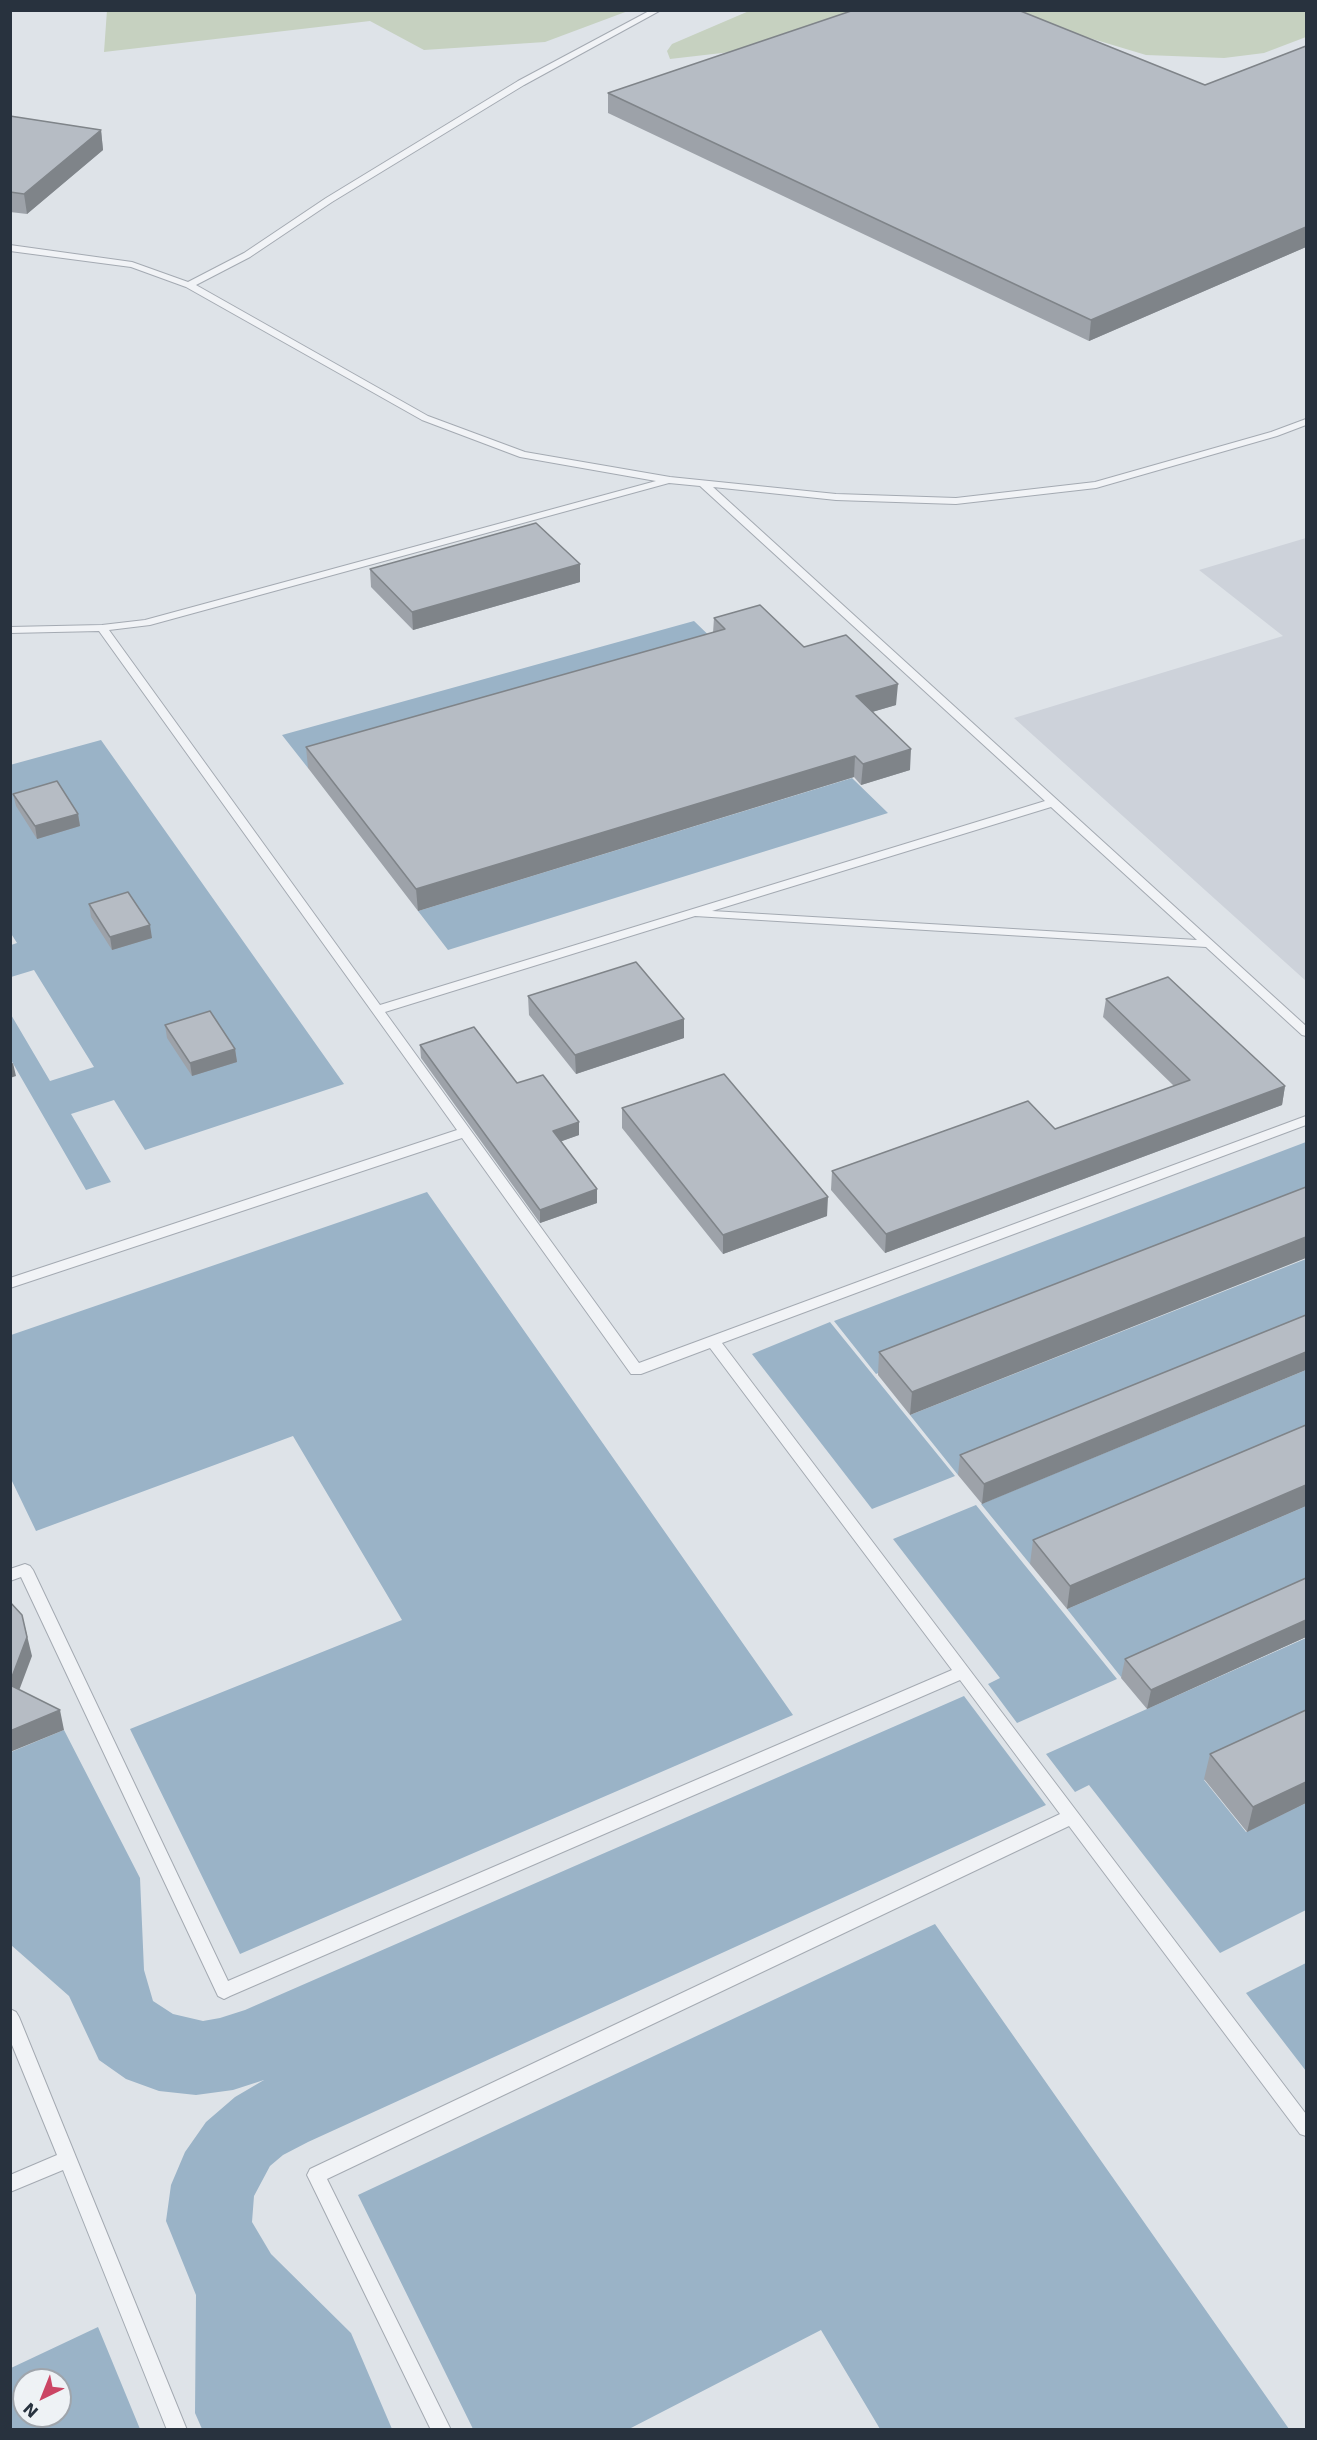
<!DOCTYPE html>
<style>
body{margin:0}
#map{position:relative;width:1317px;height:2440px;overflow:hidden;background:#dee3e8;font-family:"DejaVu Sans",sans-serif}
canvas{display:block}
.frame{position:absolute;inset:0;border:12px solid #28323e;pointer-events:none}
.north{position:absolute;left:12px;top:2368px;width:60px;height:60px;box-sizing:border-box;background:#eef2f5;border:2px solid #9fa5ac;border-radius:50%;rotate:223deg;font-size:16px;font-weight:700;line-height:24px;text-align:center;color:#28323e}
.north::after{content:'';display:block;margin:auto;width:21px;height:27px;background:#cb4564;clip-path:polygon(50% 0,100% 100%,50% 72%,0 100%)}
</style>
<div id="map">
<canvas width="1317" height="2440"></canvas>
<div class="frame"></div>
<div class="north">N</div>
</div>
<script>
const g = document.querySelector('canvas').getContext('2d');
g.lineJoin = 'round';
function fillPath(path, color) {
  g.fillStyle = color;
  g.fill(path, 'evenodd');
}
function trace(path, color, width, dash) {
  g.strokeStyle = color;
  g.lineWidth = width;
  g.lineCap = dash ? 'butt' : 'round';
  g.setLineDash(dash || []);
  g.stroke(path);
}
const built = new Path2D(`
 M1306 538V981L1014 718 1283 636 1199 570Z`);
const green = new Path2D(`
 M107 10H628V11L545 42 424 50 370 21 104 52Z
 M749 11H854L748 50 670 59 667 51 672 44Z
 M1021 11H1306V37L1264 53 1224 58 1146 55 1076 34Z`);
const water = new Path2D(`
 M694 621 724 650 308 768 282 735Z
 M101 740 344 1084 145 1150 114 1100 71 1114 111 1182 86 1190 11 1060 10 1013 50 1081 94 1067 34 970 11 977V945L17 943 10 932V765Z
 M852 778 888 813 448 950 418 911Z
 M1306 1142V1207L876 1374 834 1321Z
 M427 1192 793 1715 240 1954 130 1729 402 1620 293 1436 36 1531 11 1479V1335Z
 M1306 1259V1333L958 1475 910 1415Z
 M830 1322 955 1476 872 1509 752 1354Z
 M1306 1370V1446L1030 1564 981 1504Z
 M976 1505 1117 1679 1017 1723 988 1684 1000 1678 893 1539Z
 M1306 1506V1595L1121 1677 1067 1609Z
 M1306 1638V1732L1204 1780 1246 1832 1306 1803V1910L1220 1953 1089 1785 1075 1792 1046 1754Z
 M964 1696 1046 1805 308 2142 283 2155 270 2166 254 2196 252 2222 271 2254 351 2333 392 2429H202L195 2413 196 2295 166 2221 171 2185 185 2152 206 2122 235 2097 264 2080 233 2090 196 2095 159 2091 126 2079 99 2060 69 1996 11 1945V1752L64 1730 140 1878 144 1970 153 2001 173 2014 203 2021 220 2018 245 2010Z
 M935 1924 1289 2429H880L821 2330 629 2429H473L358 2195Z
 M1306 1963V2071L1246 1993Z
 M98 2327 140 2429H11V2368ZM24 2380H60V2416H24Z`);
const service = new Path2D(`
 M651 10H661L524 85 332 202 250 257 196 285 428 416 525 452 670 477 836 494 956 498 1095 482 1271 432 1306 419V425L1277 436 1096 488 956 504 836 500 713 487 1306 1026V1036L1302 1035 1206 947 695 916 385 1012 639 1363 1306 1116V1125L722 1343 1306 2114V2136L1300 2134 1069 1826 327 2179 451 2430H431L310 2181 307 2175 310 2169 1060 1814 960 1680 230 1996 224 1999 218 1996 21 1577 10 1581V1569L25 1564 30 1566 33 1570 228 1981 952 1670 710 1348 641 1374H631L462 1138 10 1288V1278L457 1130 99 631 10 633V627L102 625 145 620 656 481 520 457 422 420 186 287 131 267 10 251V245L132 262 188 282 244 253 326 198 518 81ZM669 483 700 486 1045 801 380 1005 109 630 150 625ZM1051 807 1197 940 712 911Z
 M10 2009 16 2012 19 2017 187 2430H167L63 2170 10 2192V2175L57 2155 10 2040Z`);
const wall = new Path2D(`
 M1306 46V247L1089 341 608 113V93L1205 85Z
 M10 116 101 130 103 150 27 214 10 212Z
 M370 569 580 582 413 630 371 587Z
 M714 618 804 647 896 705 872 712 910 770 861 785 854 777 418 911 308 768 306 747 713 633Z
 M13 794 78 814 80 826 37 839 16 806Z
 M89 904 152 938 112 950 91 917Z
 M528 996 684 1019V1038L576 1074 529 1015Z
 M1106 999 1285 1086 1282 1105 885 1253 831 1190 832 1171 1055 1129 1174 1086 1103 1017Z
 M165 1025 235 1049 237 1062 192 1076 167 1038Z
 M420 1045 517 1083 579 1122V1135L561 1141 597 1189V1203L540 1223 421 1058Z
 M622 1108 827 1216 723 1254 622 1128Z
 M1306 1187 910 1415 878 1375 879 1352Z
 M1306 1315 982 1504 958 1475 960 1455Z
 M1306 1425V1506L1067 1609 1030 1564 1033 1540Z
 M1306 1578V1637L1147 1709 1121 1678 1125 1659Z
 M1306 1710V1803L1247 1832 1204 1779 1210 1754Z`);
const shadedWall = new Path2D(`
 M101 130 103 150 27 214 24 194Z
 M1306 227V247L1089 341 1091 320Z
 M580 564V582L413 630 412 612Z
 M898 684 896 705 855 717 856 696Z
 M911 749 910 770 861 785 863 764Z
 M855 756 854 777 418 911 416 889Z
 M78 814 80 826 37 839 35 826Z
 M150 925 152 938 112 950 110 937Z
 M684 1019V1038L576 1074 575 1055Z
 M235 1049 237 1062 192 1076 190 1063Z
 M13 1063 16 1076 10 1078V1064Z
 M1285 1086 1282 1105 885 1253 886 1234Z
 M579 1122V1135L554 1144 553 1131Z
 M597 1189V1203L540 1223V1210Z
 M828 1197 827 1216 723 1254V1235Z
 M1306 1237V1258L910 1415 912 1392Z
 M1306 1352V1370L982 1504 984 1484Z
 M1306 1485V1506L1067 1609 1070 1586Z
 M22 1615 32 1656 14 1704 10 1689V1682Z
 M1306 1620V1637L1147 1709 1151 1690Z
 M60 1710 64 1730 10 1752V1731Z
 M1306 1782V1803L1247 1832 1253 1807Z`);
const building = new Path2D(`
 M854 10H1018L1205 85 1306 46V227L1091 320 608 93Z
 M10 116 101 130 24 194 10 192Z
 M536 523 580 564 412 612 370 569Z
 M760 605 804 647 846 635 898 684 856 696 911 749 863 764 855 756 416 889 306 747 725 629 714 618Z
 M57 781 78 814 35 826 13 794Z
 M128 892 150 925 110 937 89 904Z
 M636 962 684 1019 575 1055 528 996Z
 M1168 977 1285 1086 886 1234 832 1171 1028 1101 1055 1129 1190 1080 1106 999Z
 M210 1011 235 1049 190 1063 165 1025Z
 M474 1027 517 1083 543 1075 579 1122 553 1131 597 1189 540 1210 420 1045Z
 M724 1074 828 1197 723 1235 622 1108Z
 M1306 1187V1237L912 1392 879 1352Z
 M1306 1315V1352L984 1484 960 1455Z
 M1306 1425V1485L1070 1586 1033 1540Z
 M1306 1578V1620L1151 1690 1125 1659Z
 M10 1602 22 1615 27 1637 10 1682Z
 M10 1685 60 1710 10 1731Z
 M1306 1710V1782L1253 1807 1210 1754Z`);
fillPath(built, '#cdd2da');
fillPath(green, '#c6d1c0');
fillPath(water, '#9ab3c7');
trace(service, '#a4aab2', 2);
fillPath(service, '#f1f3f6');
fillPath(wall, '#9da2a9');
fillPath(shadedWall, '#7f8489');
fillPath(building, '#b6bcc4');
trace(building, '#7f8489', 1.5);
</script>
